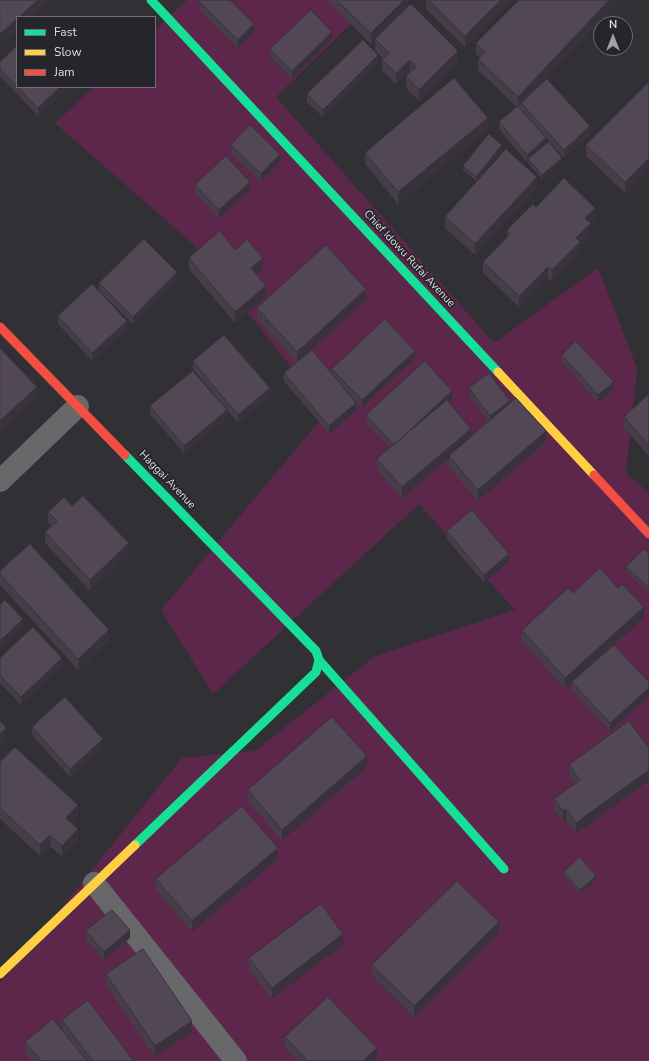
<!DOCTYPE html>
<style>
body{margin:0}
#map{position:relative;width:649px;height:1061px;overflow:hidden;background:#313035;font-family:"Nunito Sans",sans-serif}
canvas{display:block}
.legend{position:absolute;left:16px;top:16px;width:140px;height:72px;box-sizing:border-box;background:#26252c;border:1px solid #706f75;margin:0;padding:5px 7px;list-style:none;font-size:12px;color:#dfdee3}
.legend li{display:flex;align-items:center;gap:8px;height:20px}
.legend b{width:20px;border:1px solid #706f75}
.north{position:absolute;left:593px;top:16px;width:40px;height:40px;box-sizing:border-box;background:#26252c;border:1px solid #706f75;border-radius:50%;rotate:0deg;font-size:11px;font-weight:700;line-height:16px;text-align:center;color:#dfdee3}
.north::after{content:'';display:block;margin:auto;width:14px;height:18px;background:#a2a1a6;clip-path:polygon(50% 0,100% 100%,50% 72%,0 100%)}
</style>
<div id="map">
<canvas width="649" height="1061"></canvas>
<ul class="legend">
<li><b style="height:5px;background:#16e098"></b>Fast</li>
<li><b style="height:5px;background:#ffcf43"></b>Slow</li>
<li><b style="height:5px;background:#f24e42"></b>Jam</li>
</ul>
<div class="north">N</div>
</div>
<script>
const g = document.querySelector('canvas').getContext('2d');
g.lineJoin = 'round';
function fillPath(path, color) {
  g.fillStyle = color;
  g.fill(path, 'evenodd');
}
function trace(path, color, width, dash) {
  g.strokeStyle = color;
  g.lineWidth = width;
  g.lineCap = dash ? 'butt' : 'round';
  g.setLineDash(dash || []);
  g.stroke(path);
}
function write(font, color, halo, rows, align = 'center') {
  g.font = font + ' "Nunito Sans",sans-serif';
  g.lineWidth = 3.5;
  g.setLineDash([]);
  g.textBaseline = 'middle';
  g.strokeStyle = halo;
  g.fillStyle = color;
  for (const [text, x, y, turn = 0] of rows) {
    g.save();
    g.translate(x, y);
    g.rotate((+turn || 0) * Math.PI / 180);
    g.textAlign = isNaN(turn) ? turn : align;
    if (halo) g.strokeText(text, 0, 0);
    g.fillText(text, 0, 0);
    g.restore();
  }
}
const green = new Path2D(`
 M187 0H336L357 18 276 97 494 343 598 268 637 368 626 473 649 493V1061H0V983L14 967 182 758 255 751 375 656 515 610 419 504 213 694 161 610 327 412 193 244 55 123 94 87H155V30Z`);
const street = new Path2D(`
 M0 481 78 406
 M94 883 236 1061`);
const fast = new Path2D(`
 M151 0 498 372
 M125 455 316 651 319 660 316 672 135 845
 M319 660 504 869`);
const slow = new Path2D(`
 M498 372 594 475
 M0 974 135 845`);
const jam = new Path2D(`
 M0 327 125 455
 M594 475 649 534`);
const wall = new Path2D(`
 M326 0H409V6L458 62 419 101 406 88V76L411 72 410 71 396 84 382 71V60L383 59 375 50V40L371 44Z
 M426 0H512L465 47 426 9Z
 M619 0 532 93 590 134 564 158 542 133 546 144 562 162 542 179 528 163V161L527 162 499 129V122L517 107 478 70V59L480 57 476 54V43Z
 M199 1 254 32 238 48 199 9Z
 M332 39 292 79 270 57V49Z
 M17 46V87H68L38 116 0 76V62Z
 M378 63 323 117 307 102V94Z
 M649 82V169L625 193 586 156V145Z
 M488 129 398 204 365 164V153Z
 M231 145 280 162 261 182 231 153Z
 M502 150 476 181 463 170V166Z
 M195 185 250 190 219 218 195 193Z
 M537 188 475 255 445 228V217Z
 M536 207 595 219 591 224V234L580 245V253L552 281 548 278 519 307 483 273V262L507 237V230Z
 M235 250 263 269 256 274 266 297 235 323 189 269V258Z
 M177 280 133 324 101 293 127 329 92 361 58 324V316L99 291V283Z
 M366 300 299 360 332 374V369L415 358 362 408 351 397 356 411 329 434 284 381V373L297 363 257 319V308Z
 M562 355 614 390 598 403 562 362Z
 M193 361 270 396 238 423 193 369Z
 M469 388 510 403 546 442 478 501 449 467V459L402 498 377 470V459L390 448 366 423V415L452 399 448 403 471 437 489 422 469 395Z
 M649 394V456L624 428V417Z
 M150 406 227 418 184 453 150 414Z
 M72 506 129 554 90 591 45 543V532L51 526 48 523V512Z
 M447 531 509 562 484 583 447 539Z
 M649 554V593L626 571V567Z
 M0 571 109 641 78 670 0 585Z
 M573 593 644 618 614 645 649 682V696L610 731 572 690V682L582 673 565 689 522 641V630Z
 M0 658 62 666 21 705 0 683Z
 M32 727 103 747 70 777 32 735Z
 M649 748V781L576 834 566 820 563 822 554 810V799L575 784 569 776V765Z
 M0 762 78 816 72 823 78 840 62 857 50 846 40 856 0 819Z
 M367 767 282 841 248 801V790Z
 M278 859 192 932 156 890V879Z
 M564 872 596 880 580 894 564 876Z
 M86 931 130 938 104 960 86 939Z
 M499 933 414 1017 372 976V965Z
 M343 945 272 999 249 970V958Z
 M106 974 192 1032 155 1057 106 985Z
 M62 1020 134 1061H32L25 1053V1042L62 1030Z
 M285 1037 377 1059 375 1061H298L285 1048Z`);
const shadedWall = new Path2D(`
 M38 0H50L31 17H19Z
 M404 0H409V6L375 39V40L371 44V33Z
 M501 0H512L465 47V36Z
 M609 0H619V1L522 104 521 103V104L518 108V97Z
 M17 19V30L0 45V34Z
 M254 24V32L238 48V40Z
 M332 32V39L292 79V71Z
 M458 51V62L419 101V90Z
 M378 55V63L323 117V110Z
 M410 60V71L396 84V73Z
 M60 87H68L38 116V108Z
 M488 118V129L398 204V192Z
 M590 126V134L564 158V150Z
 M546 138V146L528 159V161L527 162V155Z
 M502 145V150L476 181V177Z
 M280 154V162L261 182V174Z
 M562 158V162L542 179V175Z
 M649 158V169L625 193V182Z
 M537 177V188L475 255V244Z
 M250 182V190L219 218V210Z
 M595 208V219L591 224V234L580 245V253L552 281V270L576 238 585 218Z
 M263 258V269L251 279V268Z
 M548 267V278L519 307V296Z
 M177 272V280L133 324V317Z
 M266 286V297L235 323V312Z
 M366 289V300L297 363V352Z
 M127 321V329L92 361V353Z
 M415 351V358L362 408V400Z
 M614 382V390L598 403V395Z
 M37 387V398L0 432V421Z
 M270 388V396L238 423V415Z
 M452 391V399L394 452V445Z
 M510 401V409L490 424V416Z
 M356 403V411L329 434V426Z
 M227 410V418L184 453V446Z
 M471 429V440L449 456V459L402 498V487Z
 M546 431V442L478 501V490Z
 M129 543V554L90 591V580Z
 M509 554V562L484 583V575Z
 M644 607V618L565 689V678Z
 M23 619V626L0 649V641Z
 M109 630V641L78 670V659Z
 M62 658V666L21 705V697Z
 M649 688V696L610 731V723Z
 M6 728V739L0 745V734Z
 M103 739V747L70 777V769Z
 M367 756V767L282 841V830Z
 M649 770V781L576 834V823Z
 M78 805V816L66 829V818Z
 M566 809V820L563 822V811Z
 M78 829V840L62 857V846Z
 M50 835V846L40 856V845Z
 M278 848V859L192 932V921Z
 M596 876V880L580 894V890Z
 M499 922V933L414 1017V1006Z
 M130 930V938L104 960V952Z
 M343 934V945L272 999V988Z
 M192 1021V1032L155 1057V1046Z
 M377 1048V1059L375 1061H363Z`);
const building = new Path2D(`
 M0 0H38L19 17H17V19L0 34Z
 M201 0H230L254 24 238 40 199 1Z
 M337 0H404L371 33Z
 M429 0H501L465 36Z
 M519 0H609L518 97 478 59 485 52 476 43Z
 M411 4 458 51 419 90 406 76 416 67 410 60 396 73 382 60 389 53 375 39Z
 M311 10 332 32 292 71 270 49Z
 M363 40 378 55 323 110 307 94Z
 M17 46V86L0 69V62Z
 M454 78 488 118 398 192 365 153Z
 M547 79 590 126 564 150 521 103Z
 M649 82V158L625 182 586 145Z
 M18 87H60L38 108Z
 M518 106 546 138 527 155 499 122Z
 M250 125 280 154 261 174 231 145Z
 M489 134 502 145 476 177 463 166Z
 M549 142 562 158 542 175 528 159Z
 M506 149 537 177 475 244 445 217Z
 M226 156 250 182 219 210 195 185Z
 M564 178 595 208 585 218 591 223 576 238 580 242 552 270 548 267 519 296 483 262 510 234 507 230 533 204 536 207Z
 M220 231 235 250 247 239 263 258 251 268 266 286 235 312 189 258Z
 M144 239 177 272 133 317 99 283Z
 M326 245 366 289 297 352 257 308Z
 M92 284 127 321 92 353 58 316Z
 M385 319 415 351 362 400 332 369Z
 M224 335 270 388 238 415 193 361Z
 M576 341 614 382 598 395 562 355Z
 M0 348 37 387 0 421Z
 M312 350 356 403 329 426 284 373Z
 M425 361 452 391 394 445 366 415Z
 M193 371 227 410 184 446 150 406Z
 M489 373 510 401 490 416 469 388Z
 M649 394V445L624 417Z
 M516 398 546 431 478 490 449 456Z
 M447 400 471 429 402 487 377 459Z
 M83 496 129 543 90 580 45 532 57 521 48 512 64 497 72 506Z
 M472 510 509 554 484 575 447 531Z
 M30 544 109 630 78 659 0 574V571Z
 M644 549 649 554V588L626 567Z
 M600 568 618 588 622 584 644 607 565 678 522 630 568 588 573 593Z
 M5 600 23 619 0 641V605Z
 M33 627 62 658 21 697 0 675V658Z
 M614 645 649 682V688L610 723 572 682Z
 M65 697 103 739 70 769 32 727Z
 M332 717 367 756 282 830 248 790Z
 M0 721 6 728 0 734Z
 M629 721 649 748V770L576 823 566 809 563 811 554 799 580 780 569 765Z
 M15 747 78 805 66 818 78 829 62 846 50 835 40 845 0 808V762Z
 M242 806 278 848 192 921 156 879Z
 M580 857 596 876 580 890 564 872Z
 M457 881 499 922 414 1006 372 965Z
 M321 904 343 934 272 988 249 958Z
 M112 910 130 930 104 952 86 931Z
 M143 949 192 1021 155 1046 106 974Z
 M328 997 377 1048 363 1061H308L285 1037Z
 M88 1000 134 1061H93L62 1020Z
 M53 1019 87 1061H41L25 1042Z`);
const streetNames = [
 ["Chief Idowu Rufai Avenue",409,259,47],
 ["Haggai Avenue",167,480,46]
];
fillPath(green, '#5c274b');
trace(street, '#68676a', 22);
trace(fast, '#16e098', 9);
trace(slow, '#ffcf43', 9);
trace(jam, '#f24e42', 9);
fillPath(wall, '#463d49');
fillPath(shadedWall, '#39323c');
fillPath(building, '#514755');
trace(building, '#39323c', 1);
write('11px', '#dfdee3', '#26252c', streetNames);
</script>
